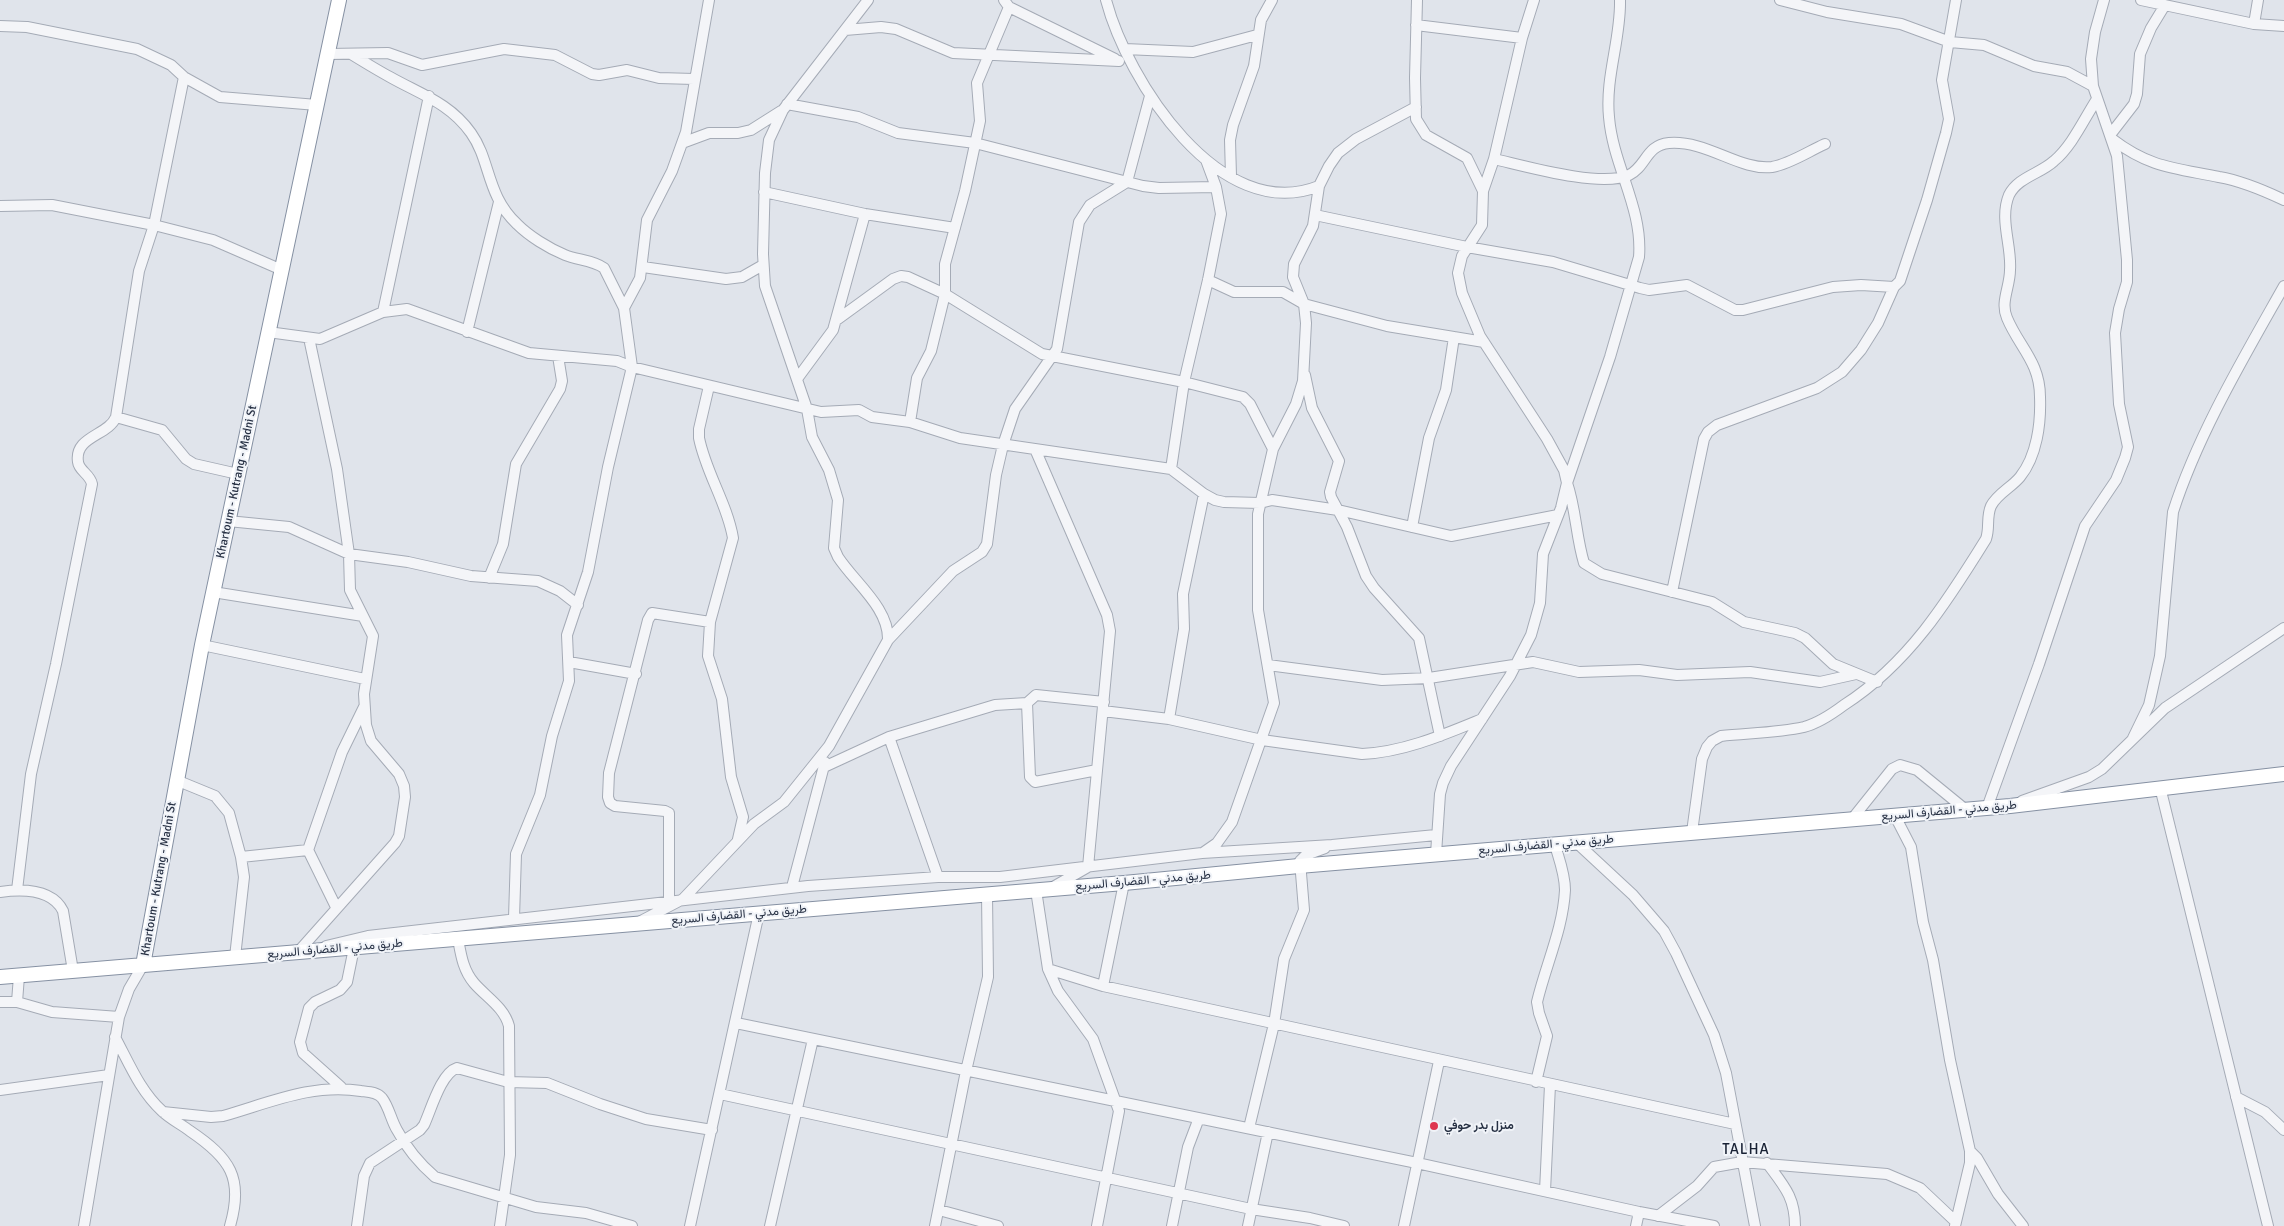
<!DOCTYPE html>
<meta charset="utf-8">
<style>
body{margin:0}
canvas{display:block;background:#e0e4eb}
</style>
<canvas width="2284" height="1226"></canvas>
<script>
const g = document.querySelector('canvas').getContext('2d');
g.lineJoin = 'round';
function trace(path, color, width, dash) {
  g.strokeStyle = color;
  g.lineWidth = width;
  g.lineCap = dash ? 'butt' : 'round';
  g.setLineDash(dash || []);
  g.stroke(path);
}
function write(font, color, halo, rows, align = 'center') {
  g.font = font + ' Signika,Vazirmatn,sans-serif';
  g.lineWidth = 4;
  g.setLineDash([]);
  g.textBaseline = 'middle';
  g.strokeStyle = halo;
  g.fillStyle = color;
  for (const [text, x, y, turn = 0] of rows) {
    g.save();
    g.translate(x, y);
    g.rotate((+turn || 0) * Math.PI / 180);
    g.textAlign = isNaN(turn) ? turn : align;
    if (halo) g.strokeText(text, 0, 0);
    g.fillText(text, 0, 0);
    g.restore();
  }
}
const minor = new Path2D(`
 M868 0 783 110 769 140 765 173 763 254 765 286 807 409 812 437 829 470 838 500 834 548 838 557C855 583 889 608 888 640
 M1004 0 1009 7 1115 59
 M1106 0C1127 80 1220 226 1319 186
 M1417 0 1415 78 1416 119 1426 135 1467 158 1483 191
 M1620 0C1621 39 1605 77 1609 117 1613 166 1643 208 1639 257L1610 357 1567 483C1576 509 1576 537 1584 563L1602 574 1712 602 1744 622 1795 633 1805 638 1833 664 1877 682
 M1780 0 1827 12 1901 24 1950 42 1984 45 2034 66 2067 72 2093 86
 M2141 0 2254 24 2284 26
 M2254 24 2258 0
 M1416 25 1522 38
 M0 26 27 27 137 49 171 65 184 77 220 97 317 105
 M845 30 881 27 896 29 953 53 1119 61
 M1125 49 1193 52 1257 35
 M328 54 388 53 422 65 504 49 555 55 592 74 599 75 627 70 659 78 694 79
 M351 54C364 62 377 70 390 77 420 94 450 103 471 133 491 161 486 195 517 224 529 236 548 248 565 255 577 260 593 260 604 268L624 308
 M787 104 858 117 898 133 975 143 1143 186 1159 188 1216 187
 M2110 135 2134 104 2137 94 2140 54 2151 28 2165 5
 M2112 139C2150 168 2175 168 2219 177 2242 181 2263 190 2284 200
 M682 143 709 133H738L751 130 781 111
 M1494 159C1525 166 1601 188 1629 175 1646 167 1646 145 1669 143 1707 140 1740 171 1772 167 1790 164 1809 151 1825 144
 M1231 176 1230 140 1233 125 1254 66 1261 20 1272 0
 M764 192 865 214 955 228
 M0 206 52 205 154 225 213 240 282 270
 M1315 215 1467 247 1553 262 1640 288 1649 290 1687 285 1735 310H1743L1833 287 1861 285 1894 287 1900 281 1927 200 1946 133 1949 119 1942 80 1956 0
 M643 267 726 279 742 277 763 265
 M1208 280 1234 292H1283L1304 304 1387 326 1484 342
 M383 312 429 96
 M838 319 893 279 901 276 908 277 945 294 1042 354 1184 382 1243 397 1250 404 1273 449
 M268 332 320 339 383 312 407 309 529 353 617 361 632 367 821 412 859 410 872 417 910 422 960 438 1171 469 1204 494 1215 500 1224 502 1260 503 1272 500 1338 510 1451 536 1558 515
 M467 332 499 202
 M1305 375 1312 408 1339 461 1330 492 1331 497 1347 527 1366 576 1374 588 1419 638 1440 736
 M797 379 833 330 865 214
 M709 386 699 429V438C706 473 727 503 733 538L710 622 708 656 722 699 731 777 743 817 738 839
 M116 417 162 430 186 459 194 464 238 474
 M910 422 917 378 931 351 945 294V264L965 191 980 121 977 83 1009 7
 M1035 449 1107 615 1110 631 1088 867 1053 887
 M1171 469 1184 382 1208 280 1221 214 1216 187 1206 160
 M228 521 289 527 349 554 408 562 471 576 538 581 560 591 578 605
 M1412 527 1429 438 1446 390 1454 337
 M489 578 503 544 516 464 560 389 562 381 558 356
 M213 592 363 616
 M1672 592 1704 439 1708 432 1717 425 1817 388 1842 372 1861 350 1878 323 1894 287
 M202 645 365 679
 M569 662 636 674
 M1268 665 1382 680 1429 678 1533 662 1579 672 1639 670 1677 675 1750 672 1820 682 1856 674
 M1103 711 1169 719 1262 740 1362 754C1404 752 1443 735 1482 719
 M1169 719 1184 629 1183 594 1204 494
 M889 737 938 877
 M2133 738 2149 705 2160 656 2173 512C2198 434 2244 357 2284 286
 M824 767 889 737 995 705 1027 703
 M1097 770 1035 782 1030 777 1027 703 1036 695 1104 702
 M176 780 215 796 229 813 241 857 244 877 235 957
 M2160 787 2268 1226
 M2022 801 2089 777 2102 769 2165 708 2284 628
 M1987 808 2039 664 2085 526 2116 480 2125 458 2128 447 2119 404 2115 333 2119 309 2127 282V260L2117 156 2093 86 2091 59 2095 32 2104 0
 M1895 816 1911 847 1923 922 1933 960 1950 1060 1970 1151V1163L1955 1226
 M1852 819 1892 769 1900 765 1917 770 1966 810
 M1692 832 1702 759 1707 747 1712 741 1721 736C1748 733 1778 733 1804 727 1819 723 1832 714 1844 705 1908 664 1947 602 1986 539 1990 528 1986 517 1991 506 1997 494 2012 487 2020 477 2037 456 2041 423 2040 397 2040 362 2019 347 2007 318 2000 302 2010 287 2010 270 2012 246 1999 219 2009 195 2018 177 2040 174 2054 161 2072 146 2084 119 2097 99
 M1577 843 1633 895 1664 931 1676 953 1714 1035 1726 1073 1755 1226
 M1204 852 1217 843 1232 822 1274 703 1258 610V514L1273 449 1296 404 1303 381 1306 323 1304 304 1293 277 1294 264 1313 226 1319 186 1329 166 1338 153 1356 139 1416 107
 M1436 854 1440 794 1443 783 1451 766 1510 676 1531 635 1540 603 1543 554 1561 508 1567 483 1564 470 1547 439 1480 336 1462 293 1458 273 1462 256 1482 225 1483 191 1494 159 1522 38 1534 0
 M241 857 308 850
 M792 887 825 762
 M17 890 31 774 56 664 92 484C90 474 79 471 78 462 74 436 108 436 116 417L139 271 154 225 184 77
 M1036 890 1048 969 1058 991 1093 1039 1119 1111 1097 1226
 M0 892C22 889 52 889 63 911L73 971
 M669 901V813L665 811 615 806 610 803 608 797 609 773 648 620 652 613 710 622
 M336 907 308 850 342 752 364 707
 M514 918 516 854 540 795 552 736 569 681 567 635 588 572 608 467 632 367 624 308 640 278 647 220 672 171 686 132 709 0
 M639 922 683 899 754 824 784 802 829 746 888 640 953 571 982 552 987 544 996 475 1003 445 1015 409 1057 349 1079 222 1090 205 1127 182 1150 96
 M458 939C461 955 463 970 474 983 486 997 504 1007 509 1026L510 1155 500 1226
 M326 946 368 936 808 886 938 877H1000L1202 853 1332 845 1436 835
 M298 952 395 843 399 836 405 797 404 786 399 774 371 741 366 725 364 694 373 636 350 590 349 554 337 469 309 338
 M1048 969 1103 986 1735 1124
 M1103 986 1124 883
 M0 1002H17L52 1012 119 1017
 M17 1002 19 976
 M736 1023 1417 1163 1639 1212 1714 1226
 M115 1037C129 1063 140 1091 162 1111 170 1119 181 1124 190 1131 230 1158 244 1178 230 1226
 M1536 1082 1547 1036 1539 1013 1537 1002C1546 964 1563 929 1565 890 1565 874 1559 859 1555 845
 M341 1087 303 1053 300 1042 309 1008 315 1002 340 990 347 982 354 948
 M0 1090 109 1075
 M720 1094 1251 1209 1310 1218 1344 1226
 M2236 1097 2265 1112 2284 1130
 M163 1112 211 1117 223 1116C269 1103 312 1083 361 1091 369 1092 377 1092 382 1098 389 1107 391 1120 397 1130 406 1147 420 1164 435 1177L536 1207 586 1213 632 1226
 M1249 1128 1274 1024 1284 959 1304 910 1300 861 1306 855 1325 848
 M1970 1151 1977 1158 1998 1194 2023 1226
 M1767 1163C1784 1186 1795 1197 1795 1226
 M1545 1191 1550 1085
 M939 1210 998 1226
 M1658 1216 1697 1186 1714 1167 1742 1162 1887 1174 1920 1188 1956 1222
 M84 1226 119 1017 129 989 143 965
 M357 1226 364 1176 370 1163 420 1130 424 1125C431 1110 441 1073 457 1068L508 1082 547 1083 600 1104 646 1119 712 1130
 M690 1226 759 913
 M770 1226 813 1039
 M935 1226 966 1071 988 977 987 894
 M1172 1226 1188 1147 1199 1118
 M1248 1226 1268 1132
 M1404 1226 1439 1061
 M1636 1226 1639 1212`);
const highway = new Path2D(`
 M143 965 202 645 339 0
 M0 977 1124 883 1299 866 2010 806 2284 774`);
const markers = [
 [1434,1126,5,"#de3750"]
];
const streetNames = [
 ["Khartoum - Kutrang - Madni St",237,482,-78],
 ["طريق مدني - القضارف السريع",1949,811,-5],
 ["طريق مدني - القضارف السريع",1546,845,-5],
 ["Khartoum - Kutrang - Madni St",159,879,-80],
 ["طريق مدني - القضارف السريع",1143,881,-5],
 ["طريق مدني - القضارف السريع",739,915,-5],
 ["طريق مدني - القضارف السريع",335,949,-5]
];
const poiNames = [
 ["منزل بدر حوفي",1444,1126]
];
const quarterNames = [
 ["TALHA",1746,1150]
];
trace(minor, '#a5abb6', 12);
trace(highway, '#8691a3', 16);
trace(minor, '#f4f5f8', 10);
trace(highway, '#fff', 14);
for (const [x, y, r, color] of markers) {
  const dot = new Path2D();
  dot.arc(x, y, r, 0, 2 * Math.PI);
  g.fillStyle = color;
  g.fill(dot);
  trace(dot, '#f0f3f8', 2);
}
write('12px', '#273144', '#f0f3f8', streetNames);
write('bold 12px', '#273144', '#f0f3f8', poiNames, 'left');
g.letterSpacing = '1px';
write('15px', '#192235', '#f0f3f8', quarterNames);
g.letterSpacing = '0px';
</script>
